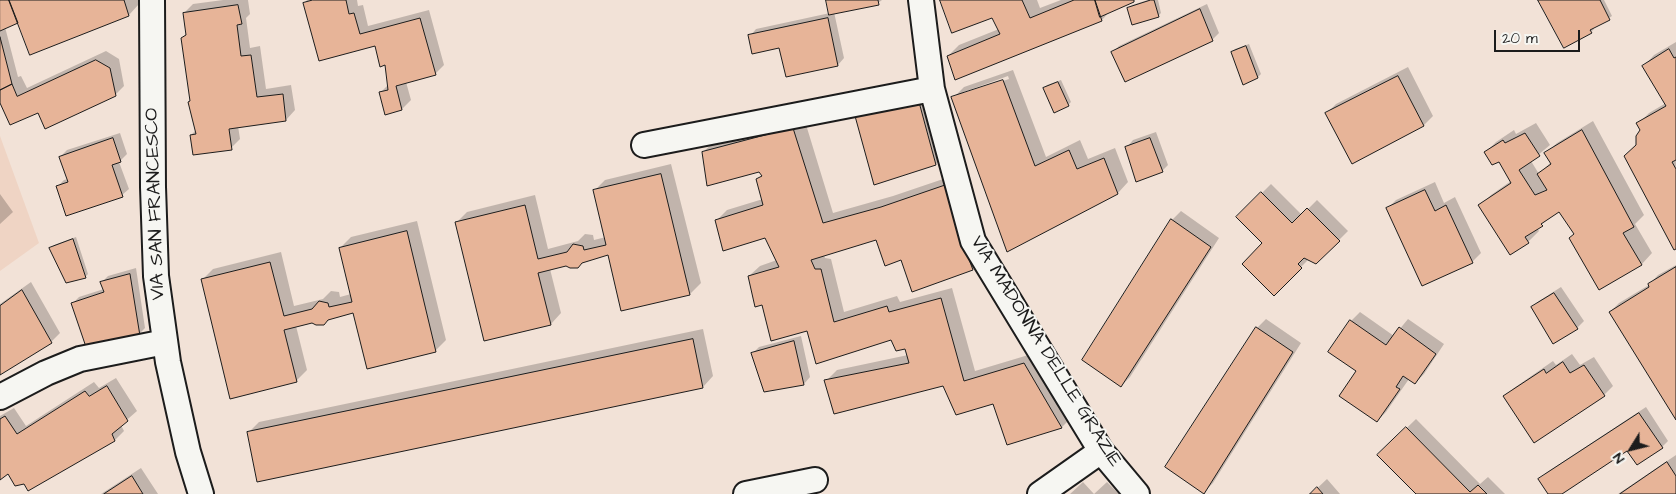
<!DOCTYPE html>
<style>
body{margin:0}
#map{position:relative;width:1676px;height:494px;overflow:hidden;background:#f2e2d7;font-family:"Architects Daughter",sans-serif}
canvas{display:block}
.north{position:absolute;left:1606px;top:424px;width:50px;height:50px;-webkit-text-stroke:4px #f6f6f2;paint-order:stroke;rotate:234deg;font-size:14px;font-weight:700;line-height:20px;text-align:center;color:#1c1c1c}
.north::after{content:'';display:block;margin:auto;width:18px;height:22px;background:#1c1c1c;clip-path:polygon(50% 0,100% 100%,50% 72%,0 100%)}
.scale{position:absolute;left:1494px;top:30px;width:86px;height:22px;box-sizing:border-box;border:2px solid #1c1c1c;border-top:0;padding-left:6px;font-size:15px;line-height:18px;white-space:nowrap;color:#1c1c1c;-webkit-text-stroke:4px #f6f6f2;paint-order:stroke}
</style>
<div id="map">
<canvas width="1676" height="494"></canvas>
<div class="north">N</div>
<div class="scale">20 m</div>
</div>
<script>
const g = document.querySelector('canvas').getContext('2d');
g.lineJoin = 'round';
function fillPath(path, color) {
  g.fillStyle = color;
  g.fill(path, 'evenodd');
}
function trace(path, color, width, dash) {
  g.strokeStyle = color;
  g.lineWidth = width;
  g.lineCap = dash ? 'butt' : 'round';
  g.setLineDash(dash || []);
  g.stroke(path);
}
function write(font, color, halo, rows, align = 'center') {
  g.font = font + ' "Architects Daughter",sans-serif';
  g.lineWidth = 4;
  g.setLineDash([]);
  g.textBaseline = 'middle';
  g.strokeStyle = halo;
  g.fillStyle = color;
  for (const [text, x, y, turn = 0] of rows) {
    g.save();
    g.translate(x, y);
    g.rotate((+turn || 0) * Math.PI / 180);
    g.textAlign = isNaN(turn) ? turn : align;
    if (halo) g.strokeText(text, 0, 0);
    g.fillText(text, 0, 0);
    g.restore();
  }
}
const built = new Path2D(`
 M0 136 39 243 0 271Z`);
const shadow = new Path2D(`
 M0 0H138L139 4 129 15 30 54 18 21 5 27 18 77 21 76 27 88 106 51 119 59 124 86 115 95 38 112 0 100Z
 M223 0H248L250 14 246 18 250 48 260 46 266 89 291 85 295 110 286 120 238 126 240 139 231 148 191 135 196 130 182 38 187 33 184 13 193 4Z
 M307 0H357L358 6 363 5 368 26 429 10 444 65 435 74 406 82 411 100 402 109 386 113 380 93 388 85 386 64 376 44 305 3Z
 M827 0H882L878 3 834 12 844 58 838 65 787 76 780 47 750 36 756 29 830 13Z
 M942 0H1037L1040 8 1061 0H1135L1110 11 1102 20 948 56 959 45 999 29 993 16Z
 M1148 0H1158L1161 13 1158 16 1129 9 1132 5Z
 M1540 0H1604L1612 16 1593 28 1594 29 1591 32Z
 M1207 4 1219 33 1212 40 1112 53 1119 46Z
 M1676 42V247L1637 144 1642 130 1638 124 1649 113 1666 103 1644 66 1654 55Z
 M1249 44 1261 74 1258 77 1244 83 1232 52 1235 49Z
 M1408 67 1433 116 1424 125 1352 162 1327 113 1336 104Z
 M1013 70 1046 157 1080 140 1088 159 1115 148 1128 182 1118 193 1007 250 953 98 964 87ZM1008 76 1009 79 964 94V92Z
 M1061 80 1071 102 1068 105 1044 88 1047 85Z
 M928 94 945 155 936 164 856 117Z
 M804 118 833 213 893 196 955 175 983 258 972 269 902 258 877 238 824 255 825 258 831 259 844 312 897 296 900 302 952 288 975 371 1035 353 1072 417 1062 427 943 385 826 381 837 370 908 355 906 348 891 339 808 329 763 304 749 276 760 266 777 260 766 236 717 220 727 210 763 199 757 180 762 175 760 170 703 152 714 142Z
 M1593 121 1644 215 1635 224 1652 253 1642 264 1599 288 1575 234 1560 210 1537 228 1539 231 1528 242 1510 253 1480 206 1491 195 1511 181 1500 160 1486 152 1496 142 1514 130 1516 134 1536 123 1550 145 1531 161 1539 174 1551 162 1546 153 1557 143Z
 M1156 132 1168 165 1162 171 1127 147 1133 140Z
 M120 133 127 154 119 162 129 189 122 195 57 187 64 180 68 179 60 157 67 150Z
 M671 164 701 283 690 294 622 310 608 254 550 269 561 313 551 324 456 223 467 212 535 195 548 249 578 241 585 234 593 235 594 240 606 237 594 191 605 180Z
 M1435 182 1444 203 1455 197 1481 253 1472 262 1387 209 1396 200Z
 M1271 184 1302 215 1317 200 1348 231 1316 263 1309 259 1274 294 1264 243 1238 217Z
 M0 194 13 212 0 224Z
 M1181 211 1219 238 1130 377 1121 386 1172 220Z
 M417 221 446 340 435 351 354 311 296 326 307 370 296 381 202 280 213 269 281 252 294 306 323 299 331 291 339 292 340 297 351 294 340 248 351 237Z
 M76 237 88 274 85 277 51 248 54 245Z
 M1676 265V418L1610 312 1619 303 1649 285 1658 275Z
 M136 268 145 328 139 334 73 303 79 297 104 289 101 283 108 276Z
 M31 282 60 333 51 342 0 373V304Z
 M1561 287 1584 321 1577 328 1554 342 1533 307 1539 301Z
 M1360 312 1394 336 1408 319 1444 344 1424 374 1415 383 1409 379 1386 412 1377 421 1357 370 1351 321Z
 M1266 319 1301 343 1213 483 1204 492 1167 466 1257 328Z
 M703 329 713 376 703 387 248 433 259 422Z
 M801 336 810 377 804 384 753 353 759 347Z
 M1572 354 1580 365 1594 357 1613 386 1604 395 1505 397 1514 388 1553 361 1556 365Z
 M116 378 137 411 121 425 124 431 115 440 28 490 24 482 8 472 0 478V416L14 408 26 426 94 382 99 388Z
 M1646 407 1668 441 1662 447 1628 449 1560 494H1550L1540 480 1546 473Z
 M1416 419 1480 484 1488 477 1505 494H1418L1379 455Z
 M1676 455V494H1618Z
 M141 468 158 494H101Z
 M1327 479 1340 494H1311Z
 M1083 482 1094 494 1107 482 1119 494H1070Z`);
const building = new Path2D(`
 M0 0H9L18 23 0 31Z
 M9 0H124L129 16 30 55Z
 M313 0H346L349 14 354 13 360 34 420 18 436 75 396 86 402 110 385 115 379 92 388 90 385 65 380 67 375 46 319 61 303 3Z
 M826 0H878L879 5 829 15Z
 M940 0H1022L1030 18 1074 0H1095L1102 21 955 80 947 56 1000 34 992 18 952 33Z
 M1095 0H1134V2L1100 17Z
 M1151 0H1154L1159 17 1132 25 1127 8Z
 M1538 0H1600L1610 20 1590 30 1592 33 1564 48Z
 M238 5 242 24 237 25 241 56 251 55 257 97 283 94 286 121 229 129 232 150 193 155 190 135 196 134 188 102 190 101 181 38 186 35 183 13Z
 M1200 9 1213 41 1125 82 1111 52Z
 M828 18 838 66 786 77 779 48 752 54 748 35Z
 M0 37 12 84 0 90Z
 M1246 46 1258 78 1243 85 1231 52Z
 M1669 49 1674 58 1676 57V160L1672 162 1676 169V249L1674 250 1624 156 1636 145V136L1640 130 1636 123 1666 106 1642 66Z
 M96 60 110 68 116 96 45 129 38 113 10 125 0 103V90L12 84 17 96Z
 M1398 76 1424 126 1352 164 1325 113Z
 M1003 80 1035 166 1069 150 1077 169 1104 158 1118 194 1007 252 951 97Z
 M1058 82 1069 106 1054 113 1043 88Z
 M919 102 936 165 874 185 855 116Z
 M793 128 823 223 881 207 945 185 961 238 973 270 912 292 901 260 885 266 876 240 811 260 815 269H821L834 322 887 306 889 312 941 298 964 381 1024 363 1062 428 1007 445 993 404 956 415 943 386 834 414 824 380 909 363 905 349 896 351 891 340 816 364 807 331 771 341 762 305 755 307 748 276 779 267 765 238 723 251 715 220 763 205 756 179 762 176 759 172 707 186 702 152Z
 M1582 130 1634 227 1623 233 1642 265 1599 290 1569 238 1574 234 1559 212 1541 224 1543 226 1525 237 1529 243 1510 255 1478 205 1511 183 1499 162 1492 165 1484 152 1503 140 1505 143 1525 133 1540 156 1519 170 1535 195 1547 190 1537 174 1551 164 1544 153Z
 M113 138 121 162 112 165 123 197 66 216 56 186 68 182 59 157Z
 M1150 138 1163 172 1136 182 1125 147Z
 M661 174 690 295 621 311 608 255 582 263 578 268H570L566 266 538 273 551 325 484 341 455 222 525 205 538 259 567 252 573 244 583 246 584 250 606 245 593 190Z
 M1425 190 1435 211 1446 205 1473 263 1422 286 1386 208Z
 M1261 192 1292 223 1307 208 1340 241 1316 264 1304 258 1298 264 1302 268 1274 296 1242 264 1262 243 1236 217Z
 M1171 219 1211 247 1121 387 1082 360Z
 M407 231 436 352 367 369 353 313 328 320 324 325H316L312 323 284 330 297 382 230 399 201 279 270 262 284 316 312 309 319 301 328 303 329 307 352 302 339 248Z
 M73 239 86 278 66 283 49 248Z
 M1676 267V420L1609 312 1649 287 1648 284Z
 M130 274 140 336 86 347 71 303 104 292 100 282Z
 M22 290 52 343 0 375V306Z
 M1554 293 1578 329 1553 344 1531 307Z
 M1350 320 1386 345 1399 327 1436 354 1415 384 1403 376 1396 387 1400 389 1377 422 1339 396 1356 371 1328 352Z
 M1256 327 1293 352 1204 494 1165 467Z
 M693 339 703 388 257 482 247 432Z
 M794 341 804 385 764 392 751 353Z
 M1563 362 1570 373 1584 365 1605 396 1534 443 1503 396 1544 369 1546 373Z
 M107 386 128 421 112 434 115 441 28 491 24 484 15 486 8 474 0 480V419L5 416 17 434 85 391 89 396Z
 M1639 413 1663 448 1637 465 1627 451 1562 494H1548L1538 479Z
 M1406 427 1470 492 1478 485 1487 494H1416L1377 455Z
 M1667 462 1676 476V494H1620Z
 M132 476 143 494H104Z
 M1317 487 1323 494H1310Z`);
const street = new Path2D(`
 M152 0 153 187 156 276 168 362 188 452 201 494
 M921 0 932 89 973 241 1101 451 1137 494
 M644 145 932 89
 M0 397 46 373 80 359 165 342
 M746 494 815 480
 M1040 494 1101 451`);
const streetNames = [
 ["VIA SAN FRANCESCO",156,204,-92],
 ["VIA MADONNA DELLE GRAZIE",1045,352,58]
];
fillPath(built, '#efd4c4');
fillPath(shadow, '#0003');
fillPath(building, '#e7b498');
trace(building, '#1c1c1c', 1);
trace(street, '#1c1c1c', 28);
trace(street, '#f6f6f2', 24);
write('19px', '#1c1c1c', '#f6f6f2', streetNames);
</script>
